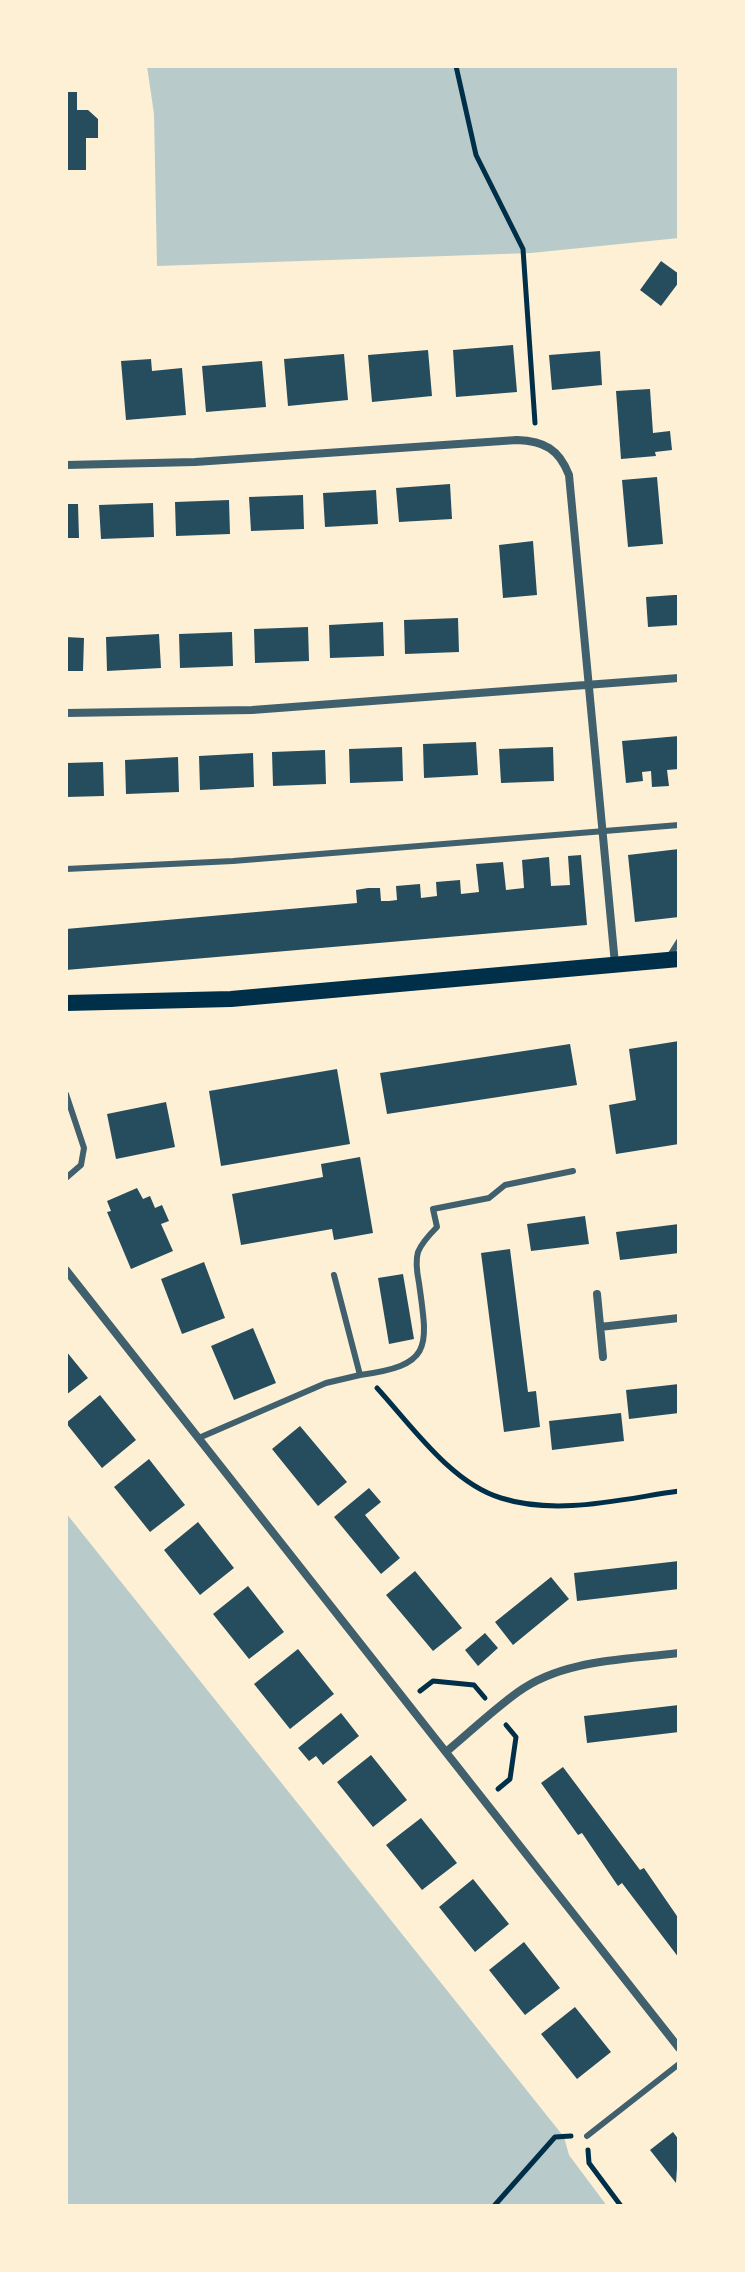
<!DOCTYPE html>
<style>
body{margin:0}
#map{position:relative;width:745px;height:2272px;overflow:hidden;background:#fdf0d5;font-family:Quicksand,sans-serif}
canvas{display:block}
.frame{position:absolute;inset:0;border:68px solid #fdf0d5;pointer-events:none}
</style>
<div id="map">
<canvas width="745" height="2272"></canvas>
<div class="frame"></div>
</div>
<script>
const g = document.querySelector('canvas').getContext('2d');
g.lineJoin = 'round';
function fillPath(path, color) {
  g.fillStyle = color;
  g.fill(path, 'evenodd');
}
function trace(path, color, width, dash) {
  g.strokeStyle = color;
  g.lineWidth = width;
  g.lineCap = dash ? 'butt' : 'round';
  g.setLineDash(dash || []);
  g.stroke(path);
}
const green = new Path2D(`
 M147 66H679V238L531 253 157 266 154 114Z
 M66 1513 564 2137 569 2155 607 2206H66Z`);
const building = new Path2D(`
 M66 92H77V110H88L98 119V138H86V170H66Z
 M661 261 679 274V282L661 306 640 290Z
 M513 345 517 392 456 397 453 350Z
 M428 350 432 396 372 402 368 355Z
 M600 351 602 385 552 390 549 355Z
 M344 354 348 400 288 406 284 359Z
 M151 359 152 371 182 368 186 415 126 420 121 361Z
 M262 361 266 407 206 412 202 366Z
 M650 389 653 433 670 431 672 450 655 452 656 456 621 459 616 391Z
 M657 477 663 544 628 547 622 480Z
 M450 484 452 519 399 522 396 488Z
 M376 490 378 524 325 527 323 493Z
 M303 495 304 529 251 531 249 497Z
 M229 500 230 534 176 536 175 502Z
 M153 503 154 537 101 539 99 505Z
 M66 504H78L79 538H66Z
 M533 541 537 595 503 598 499 545Z
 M674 595H679V625L648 627 646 597Z
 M458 618 459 652 405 654 404 620Z
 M383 622 384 656 330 658 329 625Z
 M308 627 309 661 255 663 254 629Z
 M232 632 233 666 180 668 179 634Z
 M159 634 161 668 107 671 106 637Z
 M66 637 84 638 83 671H66Z
 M679 736V769L667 770 669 786 652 787 651 771 642 772 643 781 626 783 622 741Z
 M476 742 478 775 424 778 423 744Z
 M402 747 403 781 350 783 349 749Z
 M553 747 554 781 501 783 499 749Z
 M325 750 326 784 273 786 272 752Z
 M253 753 254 787 200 790 199 756Z
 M178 757 179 792 126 794 125 760Z
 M103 762 104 796 66 797V763Z
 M679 849V917L635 922 628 855Z
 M581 855 587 925 66 970V929L357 903 356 890 368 888H380L381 901H389L397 900 396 886 420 884 421 898 437 896 436 882 460 880 461 894 479 892 476 864 503 862 506 890 524 888 522 860 549 857 551 886 570 885 568 856Z
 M679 1041V1144L616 1154 609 1105 636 1100 629 1049Z
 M570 1044 577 1085 387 1114 380 1073Z
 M337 1069 350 1144 221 1166 209 1091Z
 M166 1102 175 1147 116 1159 107 1114Z
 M360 1157 373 1233 334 1240 332 1229 241 1245 232 1194 323 1177 321 1164Z
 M137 1188 143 1199 150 1196 155 1208 162 1205 169 1221 161 1224 173 1251 131 1269 107 1212 111 1211 107 1201Z
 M585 1216 589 1244 531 1251 527 1224Z
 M679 1224V1253L620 1260 616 1232Z
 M510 1249 528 1392 536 1391 540 1427 504 1432 481 1253Z
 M204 1262 225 1318 182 1334 161 1279Z
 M403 1274 414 1339 389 1344 378 1278Z
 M253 1328 276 1383 234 1400 211 1346Z
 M66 1351 88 1378 66 1395Z
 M679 1384V1413L629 1419 626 1390Z
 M100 1395 136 1440 102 1468 66 1423Z
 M621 1413 624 1441 552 1450 549 1421Z
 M300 1426 347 1482 318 1506 272 1449Z
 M149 1459 185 1505 150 1532 114 1487Z
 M369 1488 381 1502 365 1515 400 1558 381 1574 334 1517Z
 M198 1522 234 1568 200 1595 164 1550Z
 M679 1561V1589L577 1601 574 1573Z
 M415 1571 462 1628 433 1651 386 1595Z
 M551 1577 569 1599 513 1645 495 1622Z
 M248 1586 284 1632 249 1659 213 1614Z
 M485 1633 498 1648 478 1666 465 1650Z
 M298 1649 334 1694 290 1729 254 1684Z
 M679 1705V1732L587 1743 584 1716Z
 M341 1713 359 1736 323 1765 316 1756 309 1761 298 1748Z
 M371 1755 407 1800 373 1827 337 1782Z
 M563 1767 640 1870 644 1868 679 1919V1958L622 1883 618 1886 582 1833 578 1835 541 1783Z
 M421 1818 457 1863 422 1890 386 1845Z
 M473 1879 509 1924 475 1952 439 1907Z
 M524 1942 560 1988 525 2015 489 1970Z
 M575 2007 611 2052 577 2079 541 2034Z
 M673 2132 679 2140 676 2183 650 2150Z`);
const path = new Path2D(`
 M456 66 476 155 523 249 535 423
 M377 1388C411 1425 451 1483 501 1498 558 1516 621 1499 679 1491
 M420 1691 433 1681 474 1685 485 1698
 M498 1789 510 1779 516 1737 506 1725
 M588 2150 589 2163 621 2206
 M494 2206 555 2137 571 2136`);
const service = new Path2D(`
 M66 869 233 861 679 825
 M669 957 679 941
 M66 1094 84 1148 81 1165 66 1178
 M360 1375C433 1365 428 1348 419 1283 417 1273 415 1262 418 1252 422 1242 430 1234 437 1227L433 1209 489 1198 505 1185 573 1171
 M201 1437 326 1383 360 1375 334 1275
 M587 2136 679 2064`);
const minor = new Path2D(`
 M66 465 195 462 517 440C544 441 559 449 569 475L615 964
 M66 713 252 710 679 678
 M66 1270 679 2048
 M597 1294 603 1357
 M600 1327 679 1318
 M446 1752C470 1732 493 1710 518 1692 563 1659 626 1660 679 1653`);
const secondary = new Path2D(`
 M66 1003 231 999 679 959`);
fillPath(green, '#b9caca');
fillPath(building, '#264d5e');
trace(path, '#003049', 5);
trace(service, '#3f606c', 6);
trace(minor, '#3f606c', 8);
trace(secondary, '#003049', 16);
</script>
